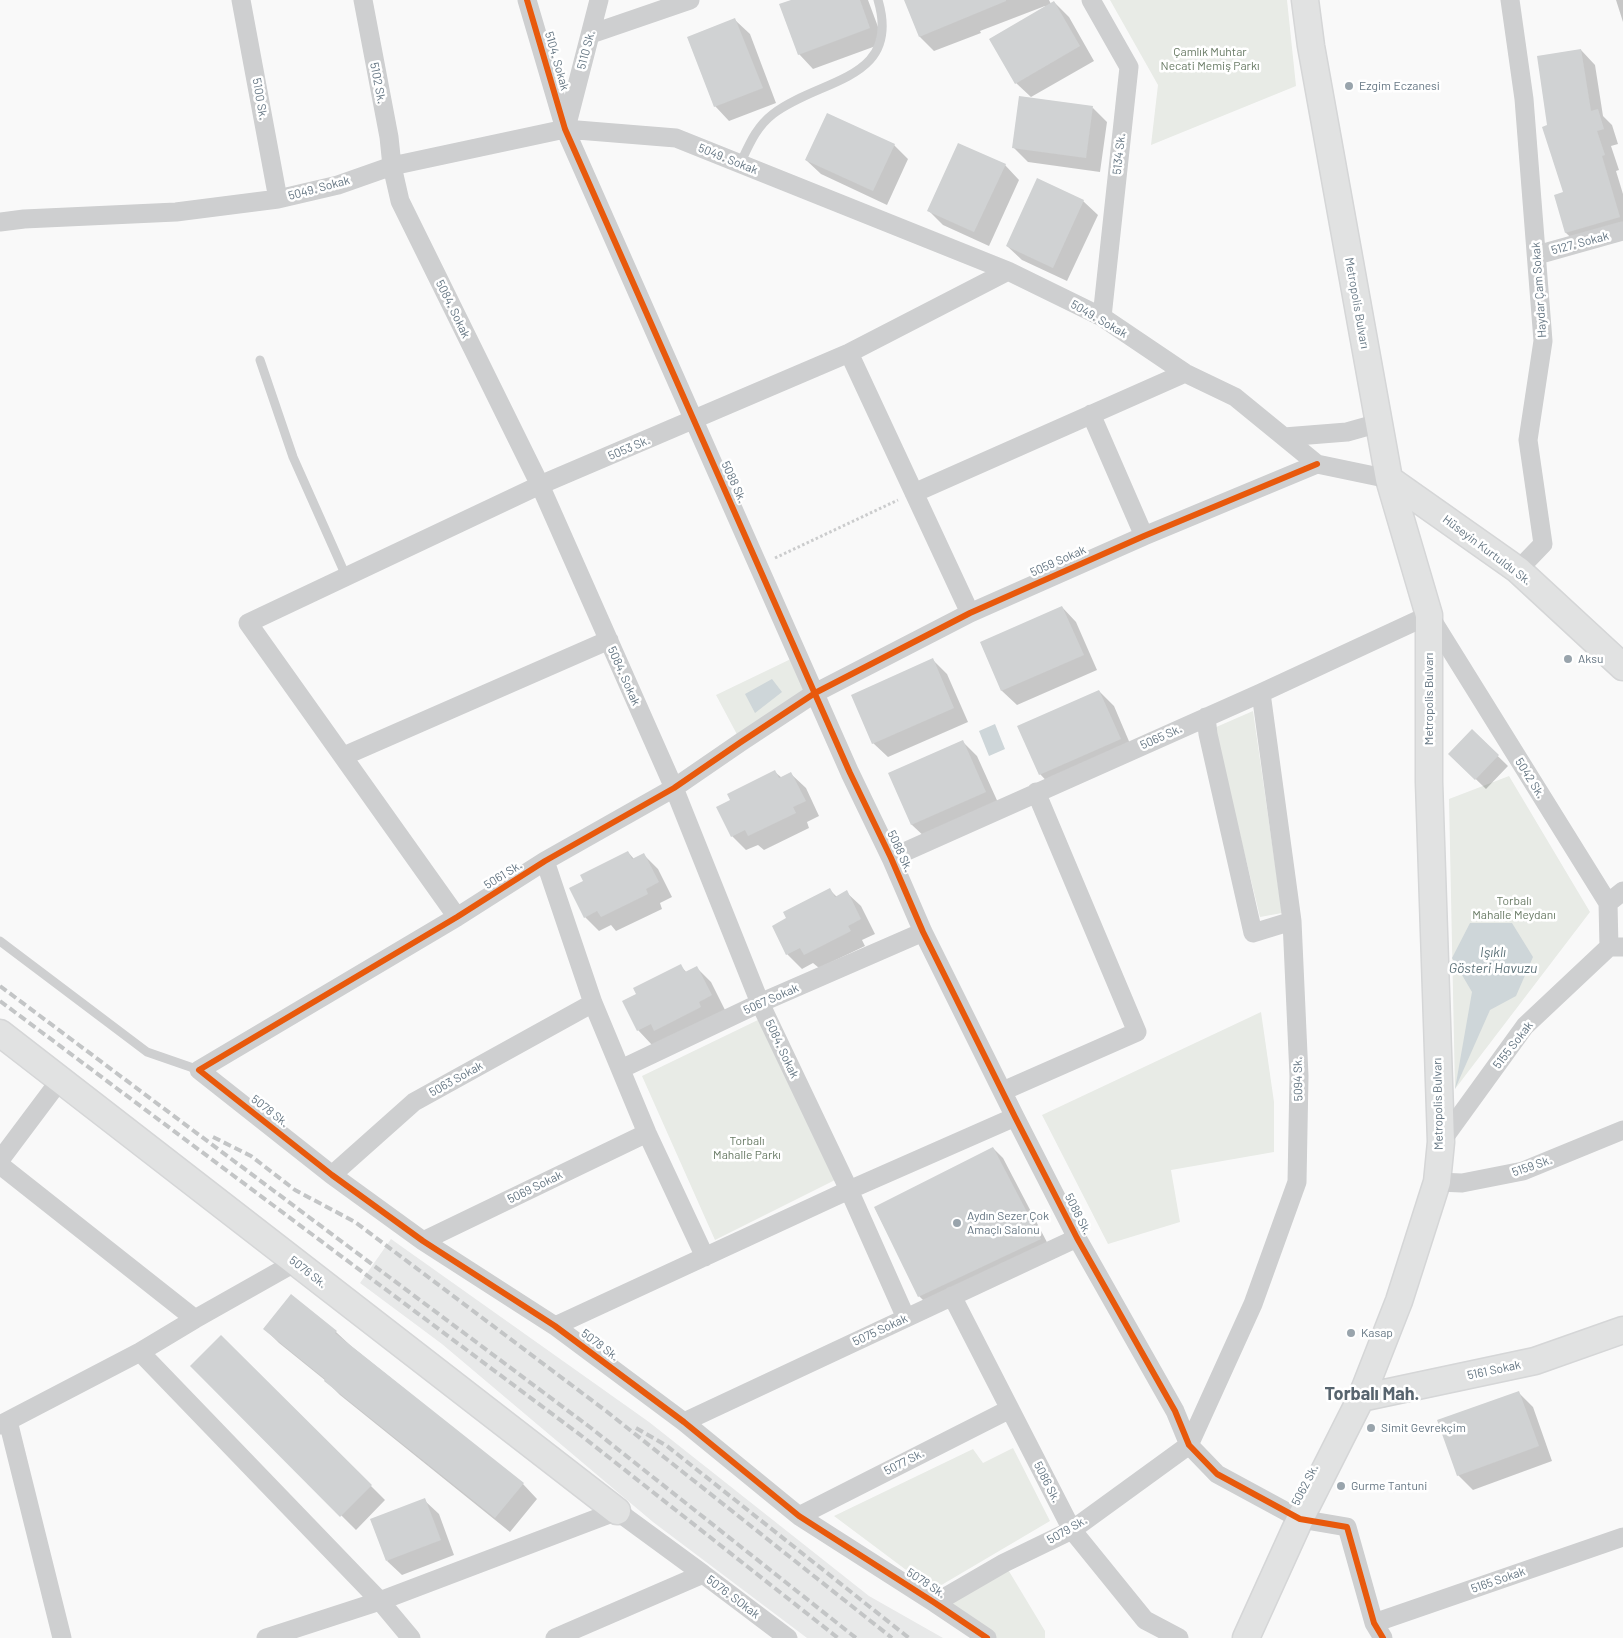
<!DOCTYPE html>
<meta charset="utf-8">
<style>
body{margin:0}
canvas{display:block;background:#f9f9f9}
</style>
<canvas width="1623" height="1638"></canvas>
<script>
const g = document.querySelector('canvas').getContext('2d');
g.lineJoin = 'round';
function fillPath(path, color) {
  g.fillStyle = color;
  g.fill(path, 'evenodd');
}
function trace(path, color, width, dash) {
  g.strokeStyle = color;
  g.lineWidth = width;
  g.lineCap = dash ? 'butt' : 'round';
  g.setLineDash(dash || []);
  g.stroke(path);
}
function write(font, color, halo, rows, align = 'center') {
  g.font = font + ' Barlow,sans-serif';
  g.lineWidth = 5;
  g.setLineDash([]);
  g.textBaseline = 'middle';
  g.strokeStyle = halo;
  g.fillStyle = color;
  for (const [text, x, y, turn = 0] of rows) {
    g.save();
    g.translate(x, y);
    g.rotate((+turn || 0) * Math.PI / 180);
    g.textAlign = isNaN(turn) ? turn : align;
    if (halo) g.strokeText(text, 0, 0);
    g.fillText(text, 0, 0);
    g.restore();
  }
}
const built = new Path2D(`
 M391 1239 649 1422 869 1596 943 1638H807L653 1522 442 1344 360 1283Z`);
const green = new Path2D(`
 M1110 0H1287L1296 86 1151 145 1158 85Z
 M795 657 815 693 741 742 716 695Z
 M1253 711 1282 913 1260 917 1214 728Z
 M1509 776 1590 912 1455 1089 1449 799Z
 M1261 1012 1274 1102V1152L1171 1170 1180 1222 1108 1244 1042 1115Z
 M760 1019 835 1180 715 1240 642 1076Z
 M1013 1448 1050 1521 933 1590 834 1516 973 1449 983 1463Z
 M1004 1563 1045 1631V1638H987L935 1603Z`);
const water = new Path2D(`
 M772 679 782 692 755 713 745 694Z
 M995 724 1005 749 989 756 979 731Z
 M1470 923H1512L1533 957 1516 996 1490 1010 1455 1089 1472 992 1452 958Z`);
const shadow = new Path2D(`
 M794 0H868L884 43 813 69 799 54Z
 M905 0H1049L1051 4 1054 2 1069 17 1094 61 1031 97 1016 83 1045 6 980 31 981 33 934 51 920 37Z
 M1616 0H1623V22Z
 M735 20 750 34 776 103 729 121 715 106Z
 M1581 50 1595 65 1603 116 1612 125 1618 144 1611 146 1619 170 1616 171 1623 194V235L1581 247 1566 233 1565 193 1549 126Z
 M1093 108 1107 122 1100 172 1028 162 1013 147Z
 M894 145 908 159 887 205 821 174 806 160Z
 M1005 165 1019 180 989 246 943 225 928 210Z
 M1083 201 1098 215 1067 281 1022 260 1007 246Z
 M1062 607 1076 622 1097 670 1017 705 1002 691 981 643Z
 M933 660 947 674 968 722 888 757 873 743Z
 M1099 691 1114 706 1134 753 1054 789 1040 774Z
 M1472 731 1508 766 1486 789 1450 754Z
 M963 742 977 756 1000 807 927 839 912 825 890 774Z
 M775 772 782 778 791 774 806 788 819 816 807 822 809 828 764 850 758 845 746 850 732 836Z
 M628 852 634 859 644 855 658 869 672 897 660 903 662 909 616 931 611 925 599 931 585 917V882Z
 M830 890 837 897 846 892 861 906 875 934 862 940 865 946 819 968 813 963 802 969 787 954V919Z
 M681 966 687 973 697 968 711 982 725 1010 652 1045 638 1030Z
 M993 1148 1003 1158 1050 1248 929 1306 919 1296 875 1208Z
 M265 1329 336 1332 351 1346 523 1484 537 1499 510 1532 340 1395 326 1381 279 1343Z
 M221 1336 385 1500 356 1530 191 1366Z
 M1518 1392 1533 1407 1552 1461 1473 1490 1458 1475Z
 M424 1500 439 1514 454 1555 402 1575 387 1561Z`);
const building = new Path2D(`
 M791 0H860L870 28 798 55 779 4Z
 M904 0H1006V1L919 37Z
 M1054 1 1080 46 1015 84 989 39Z
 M735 18 763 88 714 107 687 37Z
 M1581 49 1591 111 1598 109 1604 129 1597 131 1605 155 1602 156 1620 217 1565 233 1554 195 1563 192 1542 127 1547 125 1537 56Z
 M1019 96 1093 106 1086 158 1012 148Z
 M827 113 895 144 873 191 805 160Z
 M958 143 1006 164 974 232 927 211Z
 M1037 178 1084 200 1053 268 1006 246Z
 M1062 606 1084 655 1001 691 980 642Z
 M933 658 954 708 872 744 851 695Z
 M1099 690 1121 739 1039 775 1017 726Z
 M1472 729 1499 755 1475 780 1448 754Z
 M963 740 986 792 911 825 888 773Z
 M775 770 779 778 791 772 806 801 793 807 796 813 748 836 745 830 731 837 716 807 730 800 727 794Z
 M628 851 632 859 644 853 659 882 646 889 648 894 601 917 597 911 584 918 569 888 583 881 580 875Z
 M830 888 835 897 847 890 861 919 848 926 851 931 804 955 800 948 786 955 772 926 786 918 783 912Z
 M681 964 685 972 697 966 712 995 699 1002 701 1007 654 1031 651 1024 637 1031 622 1001 636 994 633 988Z
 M993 1147 1041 1239 918 1297 874 1207Z
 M291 1294 337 1331 335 1333 524 1483 495 1518 324 1381 325 1379 263 1329Z
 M221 1335 372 1485 340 1517 190 1366Z
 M1519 1391 1539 1446 1457 1476 1437 1420Z
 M425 1498 441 1540 386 1561 370 1519Z`);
const path = new Path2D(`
 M775 558 898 500`);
const lane = new Path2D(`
 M740 164C749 145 756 127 773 114 820 78 902 81 878 0
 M260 360 293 457 346 576
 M0 941 147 1052 199 1070`);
const street = new Path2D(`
 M241 0 278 199
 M363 0 389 137 392 166 400 201 540 485 674 788 760 1003 849 1190 906 1318
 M527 0 565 129 850 773 891 858 923 932 1015 1117 1077 1238 1175 1411 1189 1445 1217 1474 1300 1519 1347 1527 1374 1623 1383 1638
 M1091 0 1129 67 1102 317
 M1510 0 1524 99 1543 341 1528 440 1543 544 1518 570
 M591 34 690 0
 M566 128 599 0
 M0 222 24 219 176 212 278 199 338 185 392 166 565 129 676 138 1008 271 1102 317 1185 373 1235 397 1317 464 1389 479
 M1537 255 1623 231
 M849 353 970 613
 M1091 414 1144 536
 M1284 437 1347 432 1379 423
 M914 493 1185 373
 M1206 717 1208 734 1253 933 1292 921
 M344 756 609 640
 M891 858 1261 693 1429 615 1608 903 1609 947
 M545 861 593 1003 647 1133 705 1257
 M1608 903 1623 891
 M457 917 248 623 540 485 849 353 1008 271
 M621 1069 760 1003 923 932
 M1003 1091 1137 1032 1036 792
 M1441 1142 1525 1026 1609 947H1623
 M0 1160 60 1080
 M0 1165 195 1319
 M332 1175 414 1102 593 1003
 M1437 1182 1462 1183 1523 1171 1623 1130
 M423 1241 647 1133
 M952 1296 1072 1530 1145 1620 1179 1638
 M555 1326 849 1190 1015 1117
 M140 1352 380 1601 411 1638
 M8 1421 62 1638
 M684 1422 1077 1238
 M0 1425 140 1352 195 1319 296 1262
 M799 1516 1010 1409
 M935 1603 1004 1563 1072 1530 1189 1445 1253 1304 1297 1182 1299 1076 1292 921 1261 693
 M1374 1623 1623 1537
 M266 1638 380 1601 617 1511 703 1574
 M555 1638 703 1574 788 1638
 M987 1638 935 1603 799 1516 684 1422 555 1326 423 1241 332 1175 199 1070 457 917 545 861 674 788 741 742 815 693 970 613 1144 536 1317 464`);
const secondary = new Path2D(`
 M1389 479 1518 570 1623 667
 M0 1033 617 1511
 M1361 1398 1535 1361 1623 1330
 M1246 1638 1300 1519 1361 1398 1399 1301 1437 1182 1441 1142 1429 782V615L1389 479 1311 46 1305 0`);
const rail = new Path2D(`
 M0 986 591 1428 856 1638
 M0 1001 583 1437 838 1638
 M213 1137 251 1156 295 1190 355 1222 606 1411 892 1638
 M636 1428 667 1446 909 1638`);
const cycleway = new Path2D(`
 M527 0 565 129 850 773 891 858 923 932 1015 1117 1077 1238 1175 1411 1189 1445 1217 1474 1300 1519 1347 1527 1374 1623 1383 1638
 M987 1638 935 1603 799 1516 684 1422 555 1326 423 1241 332 1175 199 1070 457 917 545 861 674 788 741 742 815 693 970 613 1144 536 1317 464`);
const markers = [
 [1349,86,5,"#99a4ac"],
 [1568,659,5,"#99a4ac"],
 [957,1223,5,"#99a4ac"],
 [1351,1333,5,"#99a4ac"],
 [1371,1428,5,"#99a4ac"],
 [1341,1486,5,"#99a4ac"]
];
const streetNames = [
 ["5110 Sk.",586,50,-75],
 ["5104. Sokak",557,61,74],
 ["5102 Sk.",378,83,79],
 ["5100 Sk.",260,99,80],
 ["5134 Sk.",1119,154,-84],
 ["5049. Sokak",728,159,22],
 ["5049. Sokak",319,188,-15],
 ["5127. Sokak",1580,243,-15],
 ["Haydar Çam Sokak",1539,290,-94],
 ["Metropolis Bulvarı",1357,303,80],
 ["5084. Sokak",453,309,64],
 ["5049. Sokak",1099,319,30],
 ["5053 Sk.",629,448,-23],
 ["5088 Sk.",734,482,66],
 ["Hüseyin Kurtuldu Sk.",1487,550,37],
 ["5059 Sokak",1058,561,-24],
 ["5084. Sokak",624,676,66],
 ["Metropolis Bulvarı",1429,699,-90],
 ["5065 Sk.",1161,737,-24],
 ["5042 Sk.",1530,778,58],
 ["5088 Sk.",900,851,65],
 ["5061 Sk.",503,875,-32],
 ["5067 Sokak",771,999,-24],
 ["5155 Sokak",1513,1045,-52],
 ["5084. Sokak",782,1049,65],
 ["5063 Sokak",456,1079,-29],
 ["5094 Sk.",1298,1079,-91],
 ["Metropolis Bulvarı",1438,1104,-91],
 ["5078 Sk.",270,1111,38],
 ["5159 Sk.",1532,1166,-19],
 ["5069 Sokak",535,1187,-26],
 ["5088 Sk.",1078,1214,63],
 ["5076 Sk.",308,1272,38],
 ["5075 Sokak",880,1330,-25],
 ["5078 Sk.",600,1345,37],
 ["5161 Sokak",1494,1370,-12],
 ["5077 Sk.",904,1462,-27],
 ["5086 Sk.",1047,1482,63],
 ["5062 Sk.",1305,1485,-63],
 ["5079 Sk.",1067,1530,-30],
 ["5165 Sokak",1498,1580,-19],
 ["5078 Sk.",926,1583,33],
 ["5076. SOkak",733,1597,37]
];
const parkNames = [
 ["Çamlık Muhtar",1210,52],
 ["Necati Memiş Parkı",1210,66],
 ["Torbalı",1514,901],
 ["Mahalle Meydanı",1514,915],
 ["Torbalı",747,1141],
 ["Mahalle Parkı",747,1155]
];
const poiNames = [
 ["Ezgim Eczanesi",1359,86],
 ["Aksu",1578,659],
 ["Aydın Sezer Çok",967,1216],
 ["Amaçlı Salonu",967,1230],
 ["Kasap",1361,1333],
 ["Simit Gevrekçim",1381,1428],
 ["Gurme Tantuni",1351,1486]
];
const waterNames = [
 ["Işıklı",1493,952],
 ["Gösteri Havuzu",1493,968]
];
const districtNames = [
 ["Torbalı Mah.",1372,1394]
];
fillPath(built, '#e8e9e9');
fillPath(green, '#e8ebe6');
fillPath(water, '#ced6d9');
fillPath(shadow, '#0003');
fillPath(building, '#d0d2d3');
trace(secondary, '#d5d6d7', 29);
trace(path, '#cbcccd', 3, [2.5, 2.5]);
trace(lane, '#cecfd0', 9);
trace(street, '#cecfd0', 19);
trace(secondary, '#e1e2e2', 26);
trace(rail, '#c3c5c6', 4, [8, 4]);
trace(cycleway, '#e8590c', 6);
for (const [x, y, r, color] of markers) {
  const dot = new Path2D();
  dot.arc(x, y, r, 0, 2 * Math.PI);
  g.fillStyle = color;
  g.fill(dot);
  trace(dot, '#fff', 2);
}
write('12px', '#657683', '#fff', streetNames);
write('12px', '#687a64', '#fff', parkNames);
write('12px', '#657683', '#fff', poiNames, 'left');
write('italic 14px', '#60757c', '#fff', waterNames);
write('bold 18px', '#57646e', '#fff', districtNames);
</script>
